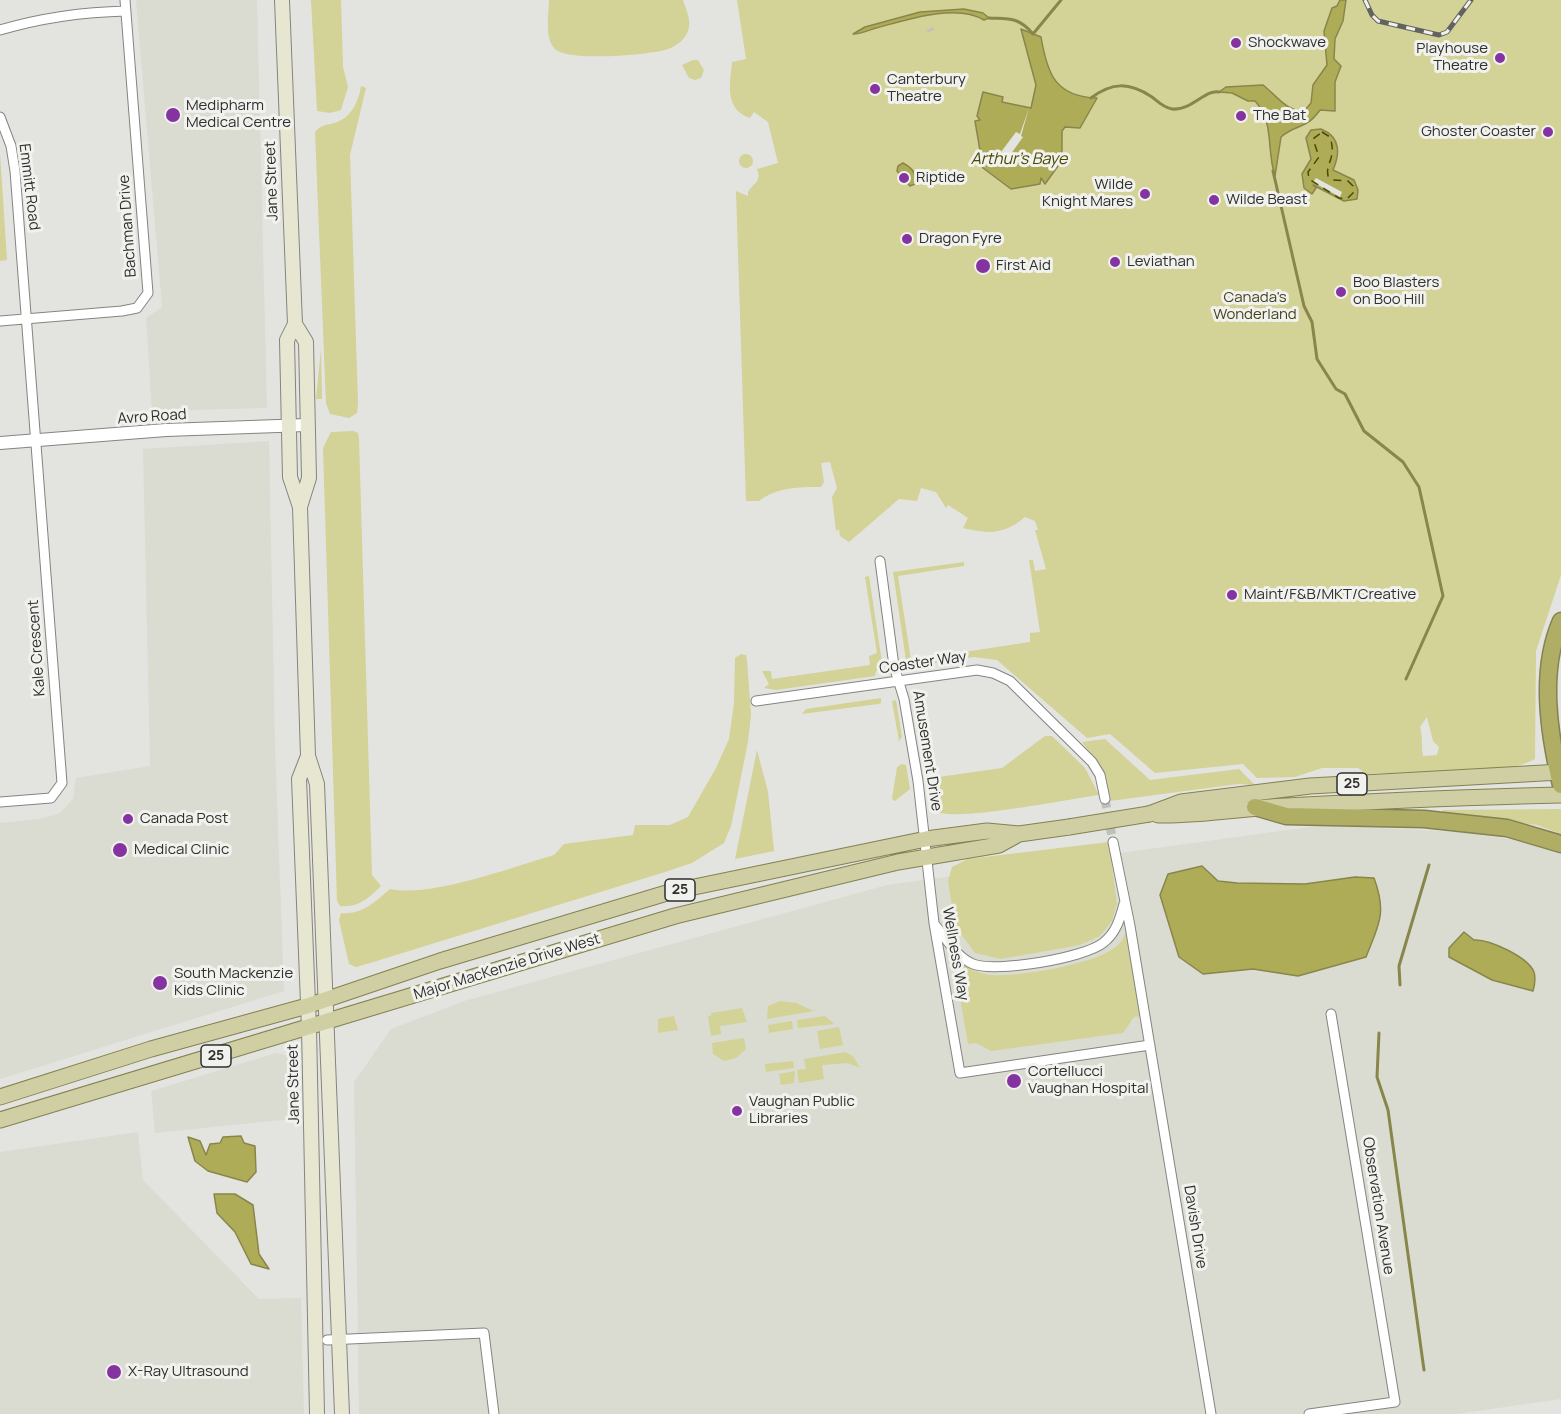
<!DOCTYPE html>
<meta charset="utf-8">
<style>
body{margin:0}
canvas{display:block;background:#e3e3e0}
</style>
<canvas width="1561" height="1414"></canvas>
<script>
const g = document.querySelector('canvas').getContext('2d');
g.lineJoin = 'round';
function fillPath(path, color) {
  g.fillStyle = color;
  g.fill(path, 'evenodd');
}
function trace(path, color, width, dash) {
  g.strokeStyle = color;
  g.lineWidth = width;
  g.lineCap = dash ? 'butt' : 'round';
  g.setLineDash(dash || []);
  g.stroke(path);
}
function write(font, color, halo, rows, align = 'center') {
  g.font = font + ' Manrope,sans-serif';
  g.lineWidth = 6;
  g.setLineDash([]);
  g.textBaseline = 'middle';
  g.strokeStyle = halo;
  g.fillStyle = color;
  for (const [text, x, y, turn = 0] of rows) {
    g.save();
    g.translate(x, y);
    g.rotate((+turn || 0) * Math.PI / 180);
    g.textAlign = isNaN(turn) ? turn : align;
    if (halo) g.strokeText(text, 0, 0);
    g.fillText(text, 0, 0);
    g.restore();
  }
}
const built = new Path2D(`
 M136 0H257L267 408 152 411 146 318 162 307Z
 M269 441 275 745 284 991 0 1079V823L39 819 60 813 73 799 76 778 150 766 143 449Z
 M1324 825 1459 832 1532 842 1561 854V1399L1457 1414H359L354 1082 391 1029 464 1001 887 885Z
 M276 1053 289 1056 296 1064 302 1118 155 1133 151 1091Z
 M138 1132 143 1180 259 1299 301 1298 304 1414H0V1152Z`);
const green = new Path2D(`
 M311 0H341L343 67 348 87 341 110 330 113 317 111Z
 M549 0H683C686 10 692 21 688 31 685 39 677 46 668 49 651 55 568 62 555 49 544 38 549 14 549 0Z
 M737 0H1561V575L1536 651 1535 759C1512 771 1493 768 1468 769 1434 771 1400 773 1366 774L1358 768H1322L1295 777 1257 778 1243 764 1155 773 1110 734 1087 738 997 660 974 657 907 667 893 572 964 562V566L898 576 911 660 1030 642V633L1040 632 1029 560H1033L1035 571 1046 569 1035 530H1038L1035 521 1025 517C1004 535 988 534 963 528L968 518 948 505 946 508 936 492 921 488 917 501 899 499 849 542 840 536 839 529 836 531 832 497 837 488 830 462 821 463 824 482 821 487C799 487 777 487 759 501H746L736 191 748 196V192C754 182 762 182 757 169L778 163 768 122 754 112 750 118C724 109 730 84 732 62L746 59ZM1427 717 1433 741 1439 747 1437 755 1423 756C1421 746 1423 737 1420 727Z
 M693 60H698L704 70 701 78 695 80 689 78 682 65Z
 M361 86 366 88 350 155 358 403 357 413 349 418 330 414 326 403 315 132C322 123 328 126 337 122 352 117 359 100 361 86Z
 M0 153 7 260 0 261Z
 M739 161a7 7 0 1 1 14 0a7 7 0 1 1-14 0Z
 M321 349 322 399H316Z
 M353 431 358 433 359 439 372 875 381 886C369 898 358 908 340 906L337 901 323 448 331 432Z
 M869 576 883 669 876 671 875 676 776 690 764 688 769 684 762 671H771L772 679 870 665 869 656 877 653 865 577Z
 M741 654 746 655 747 660 751 715 748 742 731 826 724 843 692 863 662 873 370 963 356 967 349 964 339 920 341 913C362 915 375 902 390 889 431 898 512 867 554 855L564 844 633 835 635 825H670L688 817 716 768 729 739 734 703 735 658Z
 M881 698V703L878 704 802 714 806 709Z
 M896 700 902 737 899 741 892 701Z
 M1045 736H1052L1085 768 1099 795C1075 798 950 823 937 811L932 778 1002 768Z
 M1105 739 1150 780 1239 769 1255 785 1238 784 1110 801 1102 769 1082 742Z
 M757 750 768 792 774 851 735 859Z
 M902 764 906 765 910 789 895 801 892 799 897 767Z
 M1561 809V834L1537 825 1443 814V810Z
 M1109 842 1117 904 1112 921 1100 936 1080 945 1001 959 975 953 955 926 948 881 952 867 968 859Z
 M1127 931 1142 1016 1134 1017 1123 1033 991 1051 976 1043 968 1044 953 958C965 966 977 974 991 975 1018 977 1097 964 1117 946 1121 943 1124 936 1127 931Z
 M780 1001 796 1003 814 1011 767 1019 768 1006Z
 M742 1008 747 1022 720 1026 721 1034 711 1036 708 1016H711V1013Z
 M674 1016 678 1030 658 1033V1019Z
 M825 1016 834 1024 798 1028 797 1020Z
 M792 1021 793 1029 769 1033 768 1025Z
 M839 1027 843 1045 820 1049 817 1031Z
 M744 1038 746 1049 736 1058 724 1061 713 1054 712 1043Z
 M845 1052 853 1056 860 1068 847 1063 822 1065 824 1079 799 1083 797 1070 806 1069 804 1059Z
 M793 1061 794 1068 766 1072 765 1064Z
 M795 1071 794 1083 781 1085 779 1074Z`);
const water = new Path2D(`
 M1340 0H1346L1343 21 1335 39 1334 59 1341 66 1335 82V111L1320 110C1305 131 1297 123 1281 137L1275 176C1266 149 1275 123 1255 101H1248L1232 93 1219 92 1226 87 1263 85C1274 93 1288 114 1305 110L1311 103 1313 85 1327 65 1324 31 1332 8 1337 6Z
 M964 9 983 13 989 18 984 20C956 3 906 20 876 28 869 30 861 34 853 34L865 27 920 12Z
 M1021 29 1041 37C1047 73 1055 97 1097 98L1080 128 1065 127 1062 131V151L1051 163 1058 166 1045 184 1041 178 1040 184 1011 189 983 168 975 121 980 120 977 116 983 92 1003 97 1002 102 1031 108 1036 85Z
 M1321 129C1341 137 1340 154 1333 170L1354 180 1358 190 1357 199 1344 201 1313 185 1316 188 1312 194 1304 188 1302 174 1311 159 1306 138 1311 130Z
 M903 163C912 168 917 173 915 184L910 186 897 171 898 166Z
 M1202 866 1218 881 1237 883 1305 884 1355 877 1374 878C1387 913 1379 924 1366 957L1298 976 1253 969 1203 974 1179 957 1160 895 1168 874Z
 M1464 932 1474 940C1489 939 1528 957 1534 972 1536 979 1535 984 1533 991L1492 980 1449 957V948Z
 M241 1136 244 1143 255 1146 256 1172 247 1182 208 1171 195 1161 188 1137 200 1141 206 1155 210 1144 220 1143 223 1137Z
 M214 1194H235L253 1205 259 1254 269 1269 251 1264 235 1232 217 1213Z`);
const pier = new Path2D(`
 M1029 108 1021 136 1023 137 1008 158 1001 152 1016 132 1020 134Z
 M1316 178 1342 192 1340 197 1313 182Z`);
const stream = new Path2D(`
 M989 18C1010 19 1019 17 1033 34L1061 0
 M1091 98C1112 82 1129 82 1152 97 1158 102 1164 108 1172 109 1192 111 1205 89 1219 92
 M1273 171 1304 306 1312 322 1317 359 1336 389 1345 394 1364 431 1403 462 1419 487 1443 596 1406 679
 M1400 985 1399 966 1429 865
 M1379 1033 1377 1077 1388 1110 1424 1370`);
const ferry = new Path2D(`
 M1322 132 1330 137C1337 159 1325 163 1328 176L1333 180 1348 181 1353 186V193L1347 199 1339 198 1309 179 1308 172 1319 157 1313 139Z`);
const pedestrianTunnel = new Path2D(`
 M930 29 931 31`);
const minorTunnel = new Path2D(`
 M1105 799 1113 842`);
const minor = new Path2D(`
 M0 30C41 18 83 12 126 11
 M0 117 11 146 15 171 62 783 51 798 0 802
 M0 321 122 311 137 308 148 293 125 0
 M880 561 894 666 904 699 918 781 934 923 960 1073 1150 1045
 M756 701 977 670 993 673 1010 681 1092 762 1100 775 1105 799
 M1113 842 1130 926 1211 1414
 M935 925C946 938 956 957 973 964 996 973 1084 958 1103 943 1116 933 1120 919 1124 904
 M327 1340 484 1333 494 1414
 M1309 1414 1395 1402 1331 1014`);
const tertiary = new Path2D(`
 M0 443 166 430 306 425`);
const secondary = new Path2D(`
 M282 0 295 324 306 342 309 478 300 507
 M295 324 287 340 290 477 300 507 308 756 317 784 342 1414
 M308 756 299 779 309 1028 317 1414`);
const primary = new Path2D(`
 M1149 814 1181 802 1310 786 1561 772
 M1158 815C1201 816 1243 808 1286 806 1378 801 1469 797 1561 795
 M0 1097 151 1049 307 1006 440 961 670 892 926 839 987 831 1019 834 1069 827
 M0 1120 675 916 898 862 999 845 1019 834`);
const motorway = new Path2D(`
 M1561 621C1539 671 1549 734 1561 785
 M1255 807 1286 816 1424 819 1507 828 1561 844`);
const rail = new Path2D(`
 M1365 0 1372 15 1378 21 1439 35 1447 32 1471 0`);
const primaryBridge = new Path2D(`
 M1069 827 1149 814`);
const markers = [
 [1236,43,6,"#8633a2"],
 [1500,58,6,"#8633a2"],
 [875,89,6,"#8633a2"],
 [173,115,8,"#8633a2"],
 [1241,116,6,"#8633a2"],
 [1548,132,6,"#8633a2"],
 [904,178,6,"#8633a2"],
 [1145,194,6,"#8633a2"],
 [1214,200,6,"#8633a2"],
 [907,239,6,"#8633a2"],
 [1115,262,6,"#8633a2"],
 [983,266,8,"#8633a2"],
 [1341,292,6,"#8633a2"],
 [1232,595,6,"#8633a2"],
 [128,819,6,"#8633a2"],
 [120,850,8,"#8633a2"],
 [160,983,8,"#8633a2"],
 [1014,1081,8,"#8633a2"],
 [737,1111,6,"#8633a2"],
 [114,1372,8,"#8633a2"]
];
const shields = [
 [1352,784,30],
 [680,890,30],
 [216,1056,30]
];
const shieldNames = [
 ["25",1352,784],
 ["25",680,890],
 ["25",216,1056]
];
const poiNames = [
 ["Shockwave",1248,43],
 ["Playhouse",1488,49,"right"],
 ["Theatre",1488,66,"right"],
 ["Canterbury",887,80],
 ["Theatre",887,97],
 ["Medipharm",186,106],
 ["Medical Centre",186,123],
 ["The Bat",1253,116],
 ["Ghoster Coaster",1536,132,"right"],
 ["Riptide",916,178],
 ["Wilde",1133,185,"right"],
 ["Knight Mares",1133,202,"right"],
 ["Wilde Beast",1226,200],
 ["Dragon Fyre",919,239],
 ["Leviathan",1127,262],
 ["First Aid",996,266],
 ["Boo Blasters",1353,283],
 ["on Boo Hill",1353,300],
 ["Maint/F&B/MKT/Creative",1244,595],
 ["Canada Post",140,819],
 ["Medical Clinic",134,850],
 ["South Mackenzie",174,974],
 ["Kids Clinic",174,991],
 ["Cortellucci",1028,1072],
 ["Vaughan Hospital",1028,1089],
 ["Vaughan Public",749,1102],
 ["Libraries",749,1119],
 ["X-Ray Ultrasound",128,1372]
];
const streetNames = [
 ["Jane Street",272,181,-92],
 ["Emmitt Road",29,187,83],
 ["Bachman Drive",128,226,-94],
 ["Avro Road",152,417,-4],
 ["Kale Crescent",37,648,-94],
 ["Coaster Way",923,663,-8],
 ["Amusement Drive",927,751,81],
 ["Wellness Way",955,954,80],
 ["Major MacKenzie Drive West",507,967,-17],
 ["Jane Street",294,1084,-91],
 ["Observation Avenue",1378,1206,81],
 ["Davish Drive",1195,1227,81]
];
const parkNames = [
 ["Canada's",1255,298],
 ["Wonderland",1255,315]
];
const waterNames = [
 ["Arthur’s Baye",1019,160]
];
fillPath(built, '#dbdcd1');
fillPath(green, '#d3d297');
fillPath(water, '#afac57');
trace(water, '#89864b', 1.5);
fillPath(pier, '#e3e3e0');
trace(stream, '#89864b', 3);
trace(ferry, '#4b4802', 1.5, [8, 6]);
trace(pedestrianTunnel, '#bfbfbc', 7, [7, 3.5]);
trace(minorTunnel, '#bfbfbc', 9, [9, 4.5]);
trace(minor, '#848482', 11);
trace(tertiary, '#848482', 14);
trace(secondary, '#848482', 16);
trace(primary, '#838252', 17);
trace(motorway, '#838252', 19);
trace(minor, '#fff', 9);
trace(tertiary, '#fff', 12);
trace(secondary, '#e7e7d1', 14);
trace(primary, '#d0cea3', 15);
trace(motorway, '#b0ae65', 16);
trace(rail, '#626260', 5);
trace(rail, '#f1f1ed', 3, [9]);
trace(primaryBridge, '#838252', 17, []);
trace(primaryBridge, '#d0cea3', 15);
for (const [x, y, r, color] of markers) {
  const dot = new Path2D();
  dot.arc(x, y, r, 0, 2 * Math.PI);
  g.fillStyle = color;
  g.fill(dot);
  trace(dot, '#f1f1ed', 2);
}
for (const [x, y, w] of shields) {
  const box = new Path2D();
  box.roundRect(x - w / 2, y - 11, w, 22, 4.5);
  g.fillStyle = '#f1f1ed';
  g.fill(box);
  trace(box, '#2f2f2e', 1.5);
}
write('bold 14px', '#2f2f2e', null, shieldNames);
write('15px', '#2f2f2e', '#f1f1ed', poiNames, 'left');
write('15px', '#2f2f2e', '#f1f1ed', streetNames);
write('15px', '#45441f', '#f1f1ed', parkNames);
write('italic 16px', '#4b4802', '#f1f1ed', waterNames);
</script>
